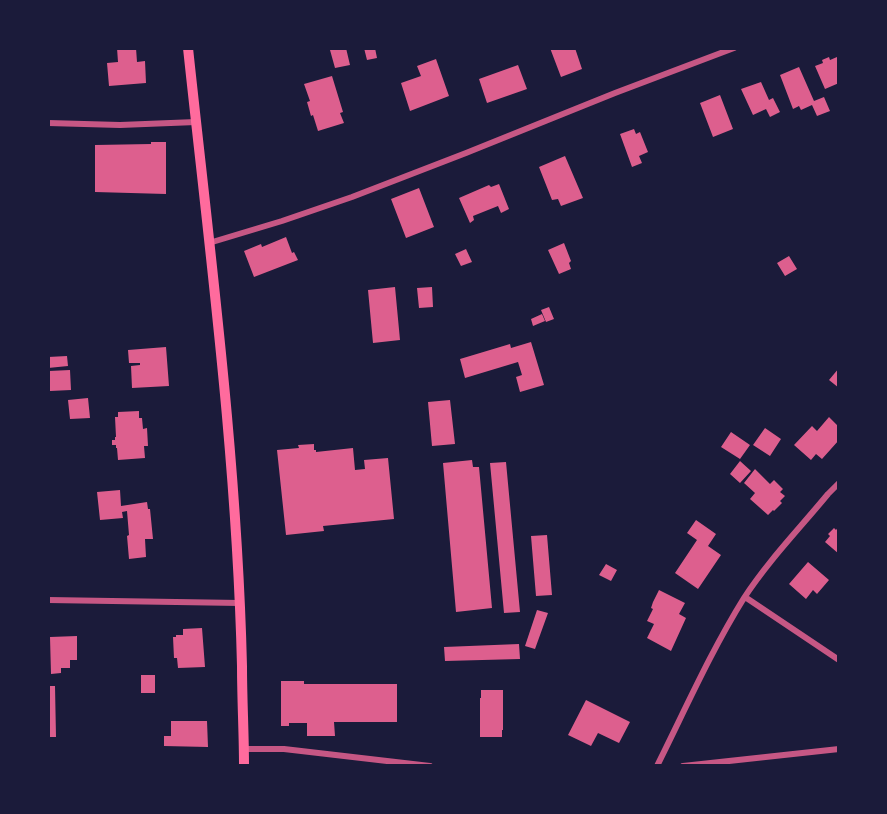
<!DOCTYPE html>
<style>
body{margin:0}
#map{position:relative;width:887px;height:814px;overflow:hidden;background:#1b1b3a;font-family:"Nunito Sans",sans-serif}
canvas{display:block}
.frame{position:absolute;inset:0;border:50px solid #1b1b3a;pointer-events:none}
</style>
<div id="map">
<canvas width="887" height="814"></canvas>
<div class="frame"></div>
</div>
<script>
const g = document.querySelector('canvas').getContext('2d');
g.lineJoin = 'round';
function fillPath(path, color) {
  g.fillStyle = color;
  g.fill(path, 'evenodd');
}
function trace(path, color, width, dash) {
  g.strokeStyle = color;
  g.lineWidth = width;
  g.lineCap = dash ? 'butt' : 'round';
  g.setLineDash(dash || []);
  g.stroke(path);
}
const building = new Path2D(`
 M117 48H136L137 62 145 61 146 83 109 86 107 63 118 62Z
 M337 48H346L350 65 335 68 330 50Z
 M364 48H375L377 58 367 60Z
 M550 48H575L582 69 561 77Z
 M829 57 830 60 837 57 839 61V83L825 89 815 66 823 63 822 60Z
 M436 59 449 96 410 111 401 83 421 76 417 66Z
 M518 65 527 89 487 103 479 79Z
 M799 67 814 101 824 97 830 111 817 116 812 105 801 110 799 106 793 109 780 75Z
 M332 76 343 112 340 113 344 123 318 131 313 115 311 116 307 102 310 101 304 84Z
 M761 82 769 100 773 98 780 112 770 117 766 109 753 115 741 89Z
 M720 95 733 129 713 137 700 103Z
 M634 129 636 134 640 132 648 152 639 156 642 163 632 167 620 134Z
 M151 142H166V194L95 192V145L151 144Z
 M565 156 583 198 561 206 558 199 552 200 539 167Z
 M499 184 509 209 501 213 498 206 473 216 474 220 470 223 459 198 489 185 491 187Z
 M419 188 434 227 406 238 391 199Z
 M286 237 292 253 294 252 298 260 254 277 244 251 261 244 262 247Z
 M564 243 571 261 569 263 571 269 559 274 548 250Z
 M466 249 472 262 461 266 455 254Z
 M789 256 797 269 785 276 777 263Z
 M395 287 400 340 373 343 368 290Z
 M432 287 433 307 419 308 417 288Z
 M549 307 554 319 546 322 541 310Z
 M542 314 545 321 533 326 531 319Z
 M531 342 544 385 520 392 516 377 522 375 518 362 465 378 460 359 510 344 511 348Z
 M166 347 169 386 132 388 131 366 140 365V363H129L128 350Z
 M67 356 68 366 48 368V357Z
 M839 368V388L829 380Z
 M70 370 71 390 50 391 49 371Z
 M88 398 90 418 70 419 68 400Z
 M450 400 455 444 432 446 428 402Z
 M139 411V418H142L143 429 147 428 148 446H144L145 458 118 460 117 448H116V445H112V440H115V437H116L115 417H118V412Z
 M829 417 839 427V440L822 459 816 454 811 460 794 445 812 426 817 431Z
 M765 428 781 439 770 456 753 445Z
 M731 432 750 445 740 459 721 447Z
 M314 444V450H316V452L353 448 355 470 365 469 364 460 388 458 394 519 323 526 324 531 286 535 277 450 299 448 298 445Z
 M472 460 473 467H479L492 608 456 612 443 463Z
 M740 461 751 471 740 483 730 474Z
 M506 462 520 612 504 613 490 463Z
 M755 469 770 484 774 480 783 489 780 492 785 496 780 501 782 503 774 511 773 510 768 515 750 499 755 493 744 483Z
 M120 490 121 506 147 502 148 509H150L153 539H145L146 557 129 559 127 536 129 535 127 511 122 512 123 518 100 520 97 492Z
 M696 520 716 534 708 546 721 555 698 589 675 573 697 540 687 533Z
 M839 526V554L825 542 830 536 828 534 834 528 836 530Z
 M547 535 552 595 536 596 531 536Z
 M808 562 829 580 817 594 813 590 806 599 789 584Z
 M606 564 617 570 611 581 599 575Z
 M659 590 685 603 679 614 686 618 671 651 647 638 654 624 647 621 653 609 651 608 653 602Z
 M537 610 548 613 535 649 525 646Z
 M202 628 205 667 178 668 177 658H174L173 637H176V635H183V629Z
 M77 636V660H70V668H61V673L51 674 50 637Z
 M519 644 520 659 445 661 444 647Z
 M141 675H155V693H141Z
 M281 681H304V684H397V722H334L335 736H307V723H289V726H281Z
 M48 686H55L56 737H48Z
 M481 690H503V730H502V737H480V698H481Z
 M586 700 630 722 619 743 598 733 591 746 568 735Z
 M171 721H207L208 747 164 746V736H171Z`);
const minor = new Path2D(`
 M48 123 120 125 196 122
 M209 243 282 221 352 197 466 153 615 93 734 48
 M745 597 839 660
 M48 600 240 603
 M244 749H284L430 766
 M657 766C685 710 711 651 744 598 768 561 800 528 828 494L839 483
 M683 766 839 749`);
const primary = new Path2D(`
 M188 48C210 254 237 459 242 666 242 700 244 733 244 766`);
fillPath(building, '#dd5f8e');
trace(minor, '#c65784', 6);
trace(primary, '#ff6b9d', 10);
</script>
